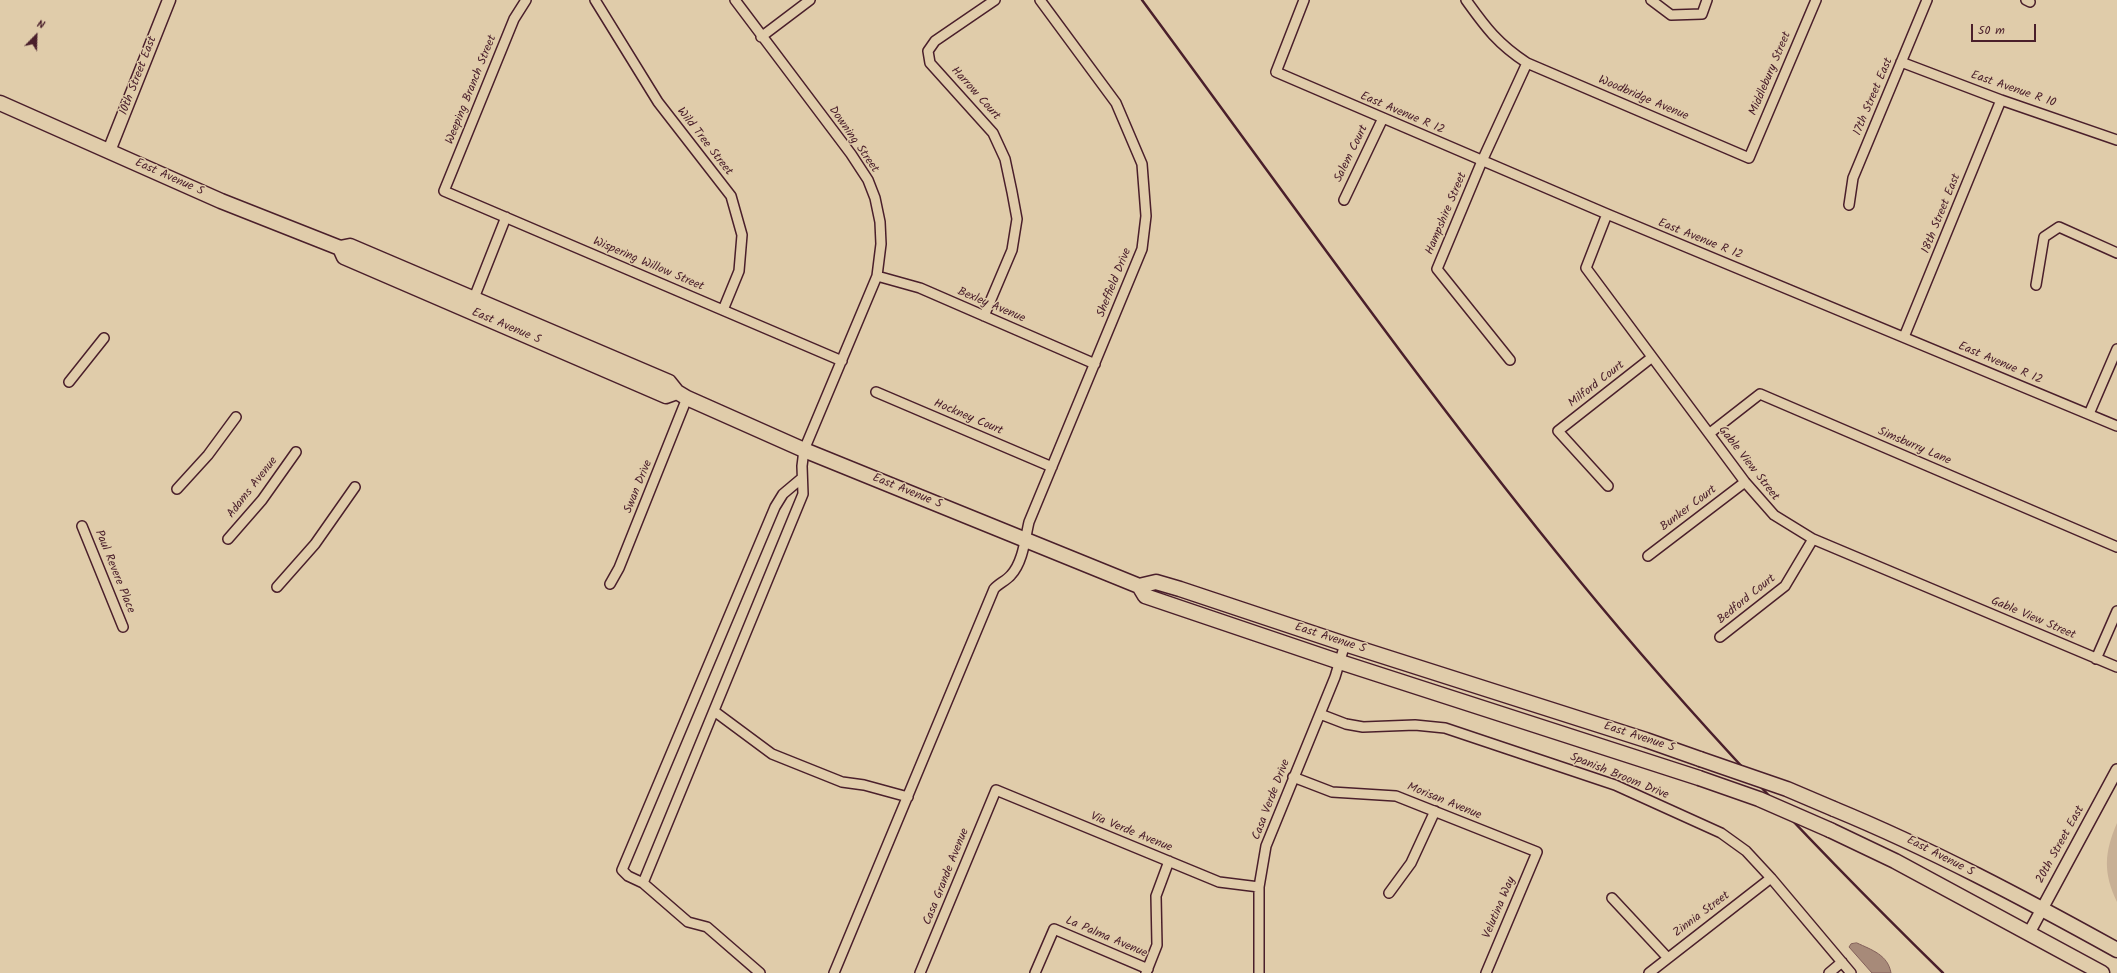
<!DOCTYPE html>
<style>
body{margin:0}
#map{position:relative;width:2117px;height:973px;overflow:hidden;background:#e0ccaa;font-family:Kalam,sans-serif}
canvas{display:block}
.north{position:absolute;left:16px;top:16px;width:40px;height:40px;-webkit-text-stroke:3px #e0ccaa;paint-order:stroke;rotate:23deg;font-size:11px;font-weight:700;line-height:16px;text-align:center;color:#4a1f2b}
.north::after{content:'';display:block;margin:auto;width:14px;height:18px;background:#4a1f2b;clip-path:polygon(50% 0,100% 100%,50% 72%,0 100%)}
.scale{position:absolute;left:1971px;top:24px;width:65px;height:18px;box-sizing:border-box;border:2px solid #4a1f2b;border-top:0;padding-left:5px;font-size:12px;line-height:14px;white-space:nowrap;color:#4a1f2b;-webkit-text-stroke:3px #e0ccaa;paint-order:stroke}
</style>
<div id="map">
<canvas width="2117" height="973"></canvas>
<div class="north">N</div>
<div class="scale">50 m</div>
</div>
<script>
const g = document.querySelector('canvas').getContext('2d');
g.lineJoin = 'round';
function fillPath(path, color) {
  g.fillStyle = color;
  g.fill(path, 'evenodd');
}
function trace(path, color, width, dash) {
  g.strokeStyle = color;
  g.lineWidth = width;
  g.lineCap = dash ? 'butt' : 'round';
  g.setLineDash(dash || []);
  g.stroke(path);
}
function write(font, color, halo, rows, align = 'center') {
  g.font = font + ' Kalam,sans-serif';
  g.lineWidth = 3;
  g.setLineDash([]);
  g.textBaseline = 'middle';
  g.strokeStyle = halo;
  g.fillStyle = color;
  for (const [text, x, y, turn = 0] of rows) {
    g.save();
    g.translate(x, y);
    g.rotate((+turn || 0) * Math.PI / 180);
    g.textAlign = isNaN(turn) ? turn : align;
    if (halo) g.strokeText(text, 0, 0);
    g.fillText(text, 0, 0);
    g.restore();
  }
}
const green = new Path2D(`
 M2117 823V902C2103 873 2104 853 2117 823Z`);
const water = new Path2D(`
 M1857 943C1872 950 1888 955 1891 973H1872L1849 947 1851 944Z`);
const minor = new Path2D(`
 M526 0 514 19 444 191 842 361
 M595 0 658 102 731 196 742 235 739 271 723 310
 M735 0 851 154 868 180 875 198 880 222 881 244 877 276 804 450 802 466 803 494 643 883 688 922 707 927 760 973
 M1304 0 1276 72 1607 214 2117 426
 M1466 0C1486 28 1498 44 1527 63L1749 158 1816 0
 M1651 0 1671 15 1702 14 1707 0
 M2026 0 2030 2
 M761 37 810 0
 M1901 62 2001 100 2117 140
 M1344 200 1383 118
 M1849 205 1853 178 1927 0
 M1607 214 1586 268 1745 482 1774 515 1813 539 2117 667
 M877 276 920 288 1095 364
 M2036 285 2044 237 2059 227 2117 253
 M470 302 474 298 506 217
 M984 316 1012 250 1017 219 1012 192 1005 159 993 133 930 63 928 51 935 41 995 0
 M1904 337 2001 100
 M1510 360 1437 269 1482 161 1527 63
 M69 382 104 338
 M876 392 1052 467
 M2089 414 2117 349
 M1710 433 1760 394 2117 547
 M1608 486 1558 431 1651 358
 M177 489 208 455 236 417
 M82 526 123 627
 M228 539 262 500 296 452
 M1648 556 1745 482
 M610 584 619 568 687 398
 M277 587 315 544 355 487
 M1720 637 1785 586 1813 539
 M2096 659 2117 611
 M714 711 772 754 842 782 864 785 908 797
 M1320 714 1346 724 1363 727 1415 725 1445 728 1615 785 1721 833 1746 851 1771 878 1851 973
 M1293 777 1332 792 1396 796 1537 852 1486 973
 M643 883 628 876 622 870 775 507 783 494 802 478
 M1389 893 1411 863 1435 811
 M1612 898 1667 957
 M834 973 994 589C999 583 1006 581 1011 575 1023 562 1025 539 1029 522L1142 249 1146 216 1142 164 1116 103 1040 0
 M920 973 996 790 1219 882 1259 887
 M1035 973 1054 929 1148 969
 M1146 973 1157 945 1156 896 1169 861
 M1259 973V887L1266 846 1335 677 1345 644
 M1649 973 1771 878
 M1829 973 1842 962`);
const tertiary = new Path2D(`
 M2029 933 2117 770`);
const secondary = new Path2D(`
 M109 151 169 0`);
const primary = new Path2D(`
 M0 103 221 201 340 248 350 246 669 382 677 392 687 398 804 450 1139 586 1156 582 1180 589 1345 644 1646 740 1700 759
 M340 248 344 257 666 396 677 392
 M1139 586 1145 596 1340 662 1699 778
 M1834 809C1931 849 2025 899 2117 950
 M1830 830 1895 861 2102 973`);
const rail = new Path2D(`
 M1142 0C1279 185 1412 374 1557 553 1676 701 1807 840 1943 973`);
const primaryBridge = new Path2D(`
 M1700 759 1787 789 1834 809
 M1699 778 1759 799 1830 830`);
const streetNames = [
 ["Middlebury Street",1771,74,-67],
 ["10th Street East",139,76,-69],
 ["Weeping Branch Street",472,90,-68],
 ["East Avenue R 10",2013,90,19],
 ["Harrow Court",975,94,48],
 ["17th Street East",1874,97,-67],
 ["Woodbridge Avenue",1643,99,23],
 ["East Avenue R 12",1402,114,23],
 ["Downing Street",853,140,55],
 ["Wild Tree Street",704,142,52],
 ["Salem Court",1352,154,-64],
 ["East Avenue S",169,178,24],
 ["Hampshire Street",1447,214,-67],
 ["18th Street East",1942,214,-68],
 ["East Avenue R 12",1700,240,22],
 ["Wispering Willow Street",648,265,23],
 ["Sheffield Drive",1115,283,-68],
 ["Bexley Avenue",991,306,23],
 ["East Avenue S",506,327,23],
 ["East Avenue R 12",2000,364,23],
 ["Milford Court",1597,385,-38],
 ["Hockney Court",968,418,23],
 ["Simsburry Lane",1914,447,23],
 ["Gable View Street",1748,464,52],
 ["Swan Drive",639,487,-68],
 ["Adams Avenue",253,488,-52],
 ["East Avenue S",907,492,22],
 ["Bunker Court",1689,509,-37],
 ["Paul Revere Place",114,572,68],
 ["Bedford Court",1747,600,-39],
 ["Gable View Street",2033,619,23],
 ["East Avenue S",1330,639,18],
 ["East Avenue S",1639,738,18],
 ["Spanish Broom Drive",1619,777,22],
 ["Casa Verde Drive",1272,800,-69],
 ["Morisan Avenue",1444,802,22],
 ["Via Verde Avenue",1131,833,22],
 ["20th Street East",2061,845,-61],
 ["East Avenue S",1940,857,27],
 ["Casa Grande Avenue",947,877,-68],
 ["Velutina Way",1500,908,-67],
 ["Zinnia Street",1702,915,-37],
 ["La Palma Avenue",1106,938,23]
];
fillPath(green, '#c8b095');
fillPath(water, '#a78a79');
trace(water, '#825f5a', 1);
trace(minor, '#4a1f2b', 12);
trace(tertiary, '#4a1f2b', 14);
trace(secondary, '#4a1f2b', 15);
trace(primary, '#4a1f2b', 17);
trace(minor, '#e0ccaa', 9);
trace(tertiary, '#e0ccaa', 11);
trace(secondary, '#e0ccaa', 12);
trace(primary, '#e0ccaa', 14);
trace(rail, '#4a1f2b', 2.5);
trace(primaryBridge, '#4a1f2b', 17, []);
trace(primaryBridge, '#e0ccaa', 14);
write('12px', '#4a1f2b', '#e0ccaa', streetNames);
</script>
